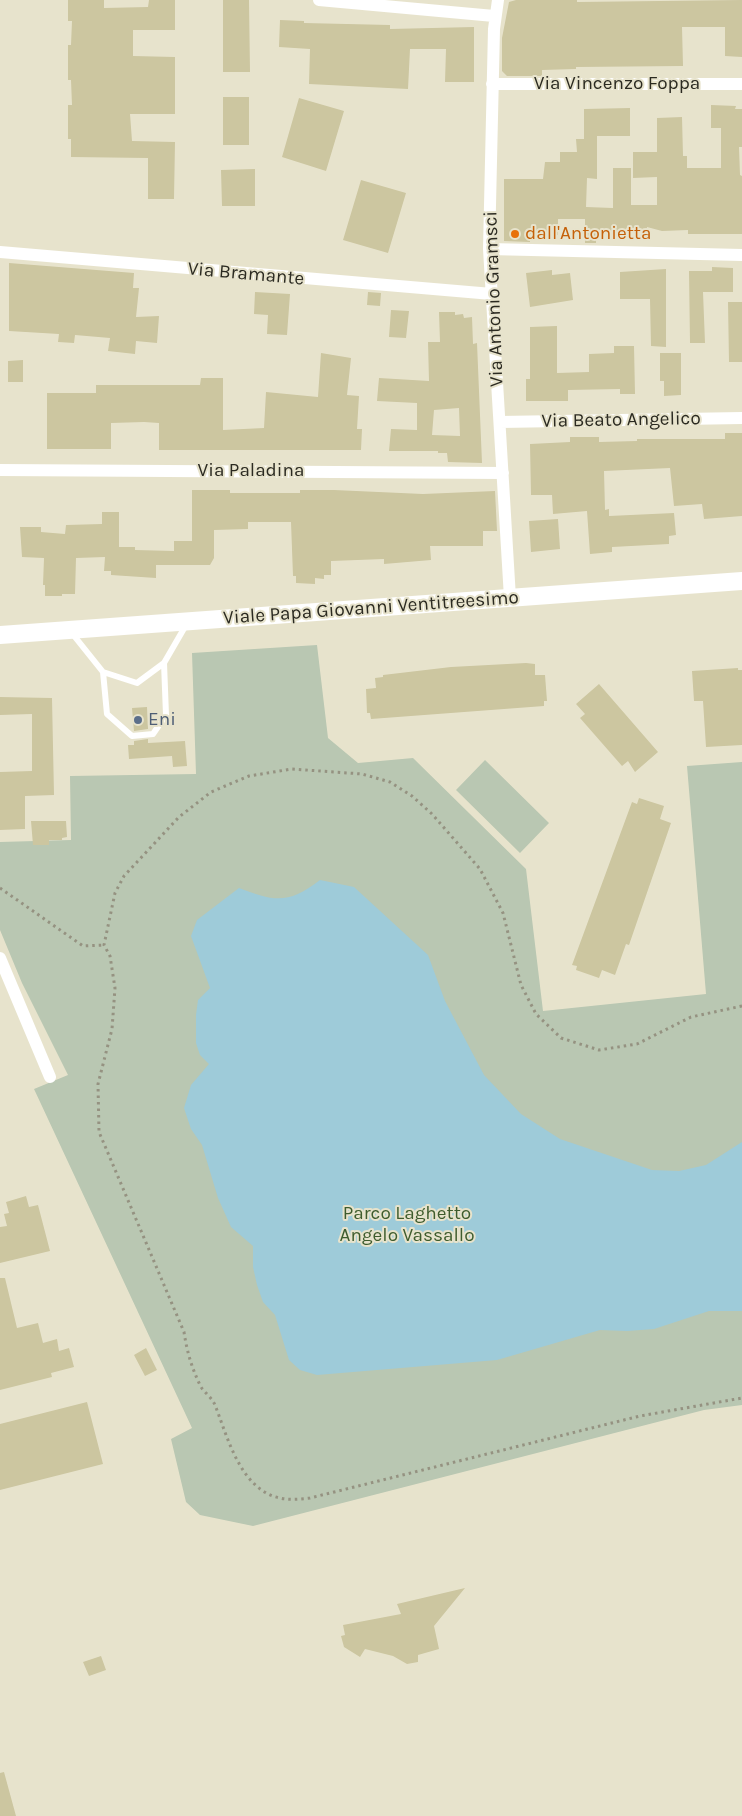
<!DOCTYPE html>
<style>
body{margin:0}
canvas{display:block;background:#e7e3cc}
</style>
<canvas width="742" height="1816"></canvas>
<script>
const g = document.querySelector('canvas').getContext('2d');
g.lineJoin = 'round';
function fillPath(path, color) {
  g.fillStyle = color;
  g.fill(path, 'evenodd');
}
function trace(path, color, width, dash) {
  g.strokeStyle = color;
  g.lineWidth = width;
  g.lineCap = dash ? 'butt' : 'round';
  g.setLineDash(dash || []);
  g.stroke(path);
}
function write(font, color, halo, rows, align = 'center') {
  g.font = font + ' Karla,sans-serif';
  g.lineWidth = 4;
  g.setLineDash([]);
  g.textBaseline = 'middle';
  g.strokeStyle = halo;
  g.fillStyle = color;
  for (const [text, x, y, turn = 0] of rows) {
    g.save();
    g.translate(x, y);
    g.rotate((+turn || 0) * Math.PI / 180);
    g.textAlign = isNaN(turn) ? turn : align;
    if (halo) g.strokeText(text, 0, 0);
    g.fillText(text, 0, 0);
    g.restore();
  }
}
const green = new Path2D(`
 M317 645 328 738 358 763 413 758 526 869 543 1011 706 994 687 766 742 762V1405L704 1410 253 1526 200 1515 186 1502 171 1439 192 1428 34 1089 68 1075 22 983 0 930V842L71 840 70 776 196 774 192 653Z
 M485 760 549 823 520 853 456 790Z`);
const water = new Path2D(`
 M320 880 354 887 428 955 445 1001 484 1075 521 1114 560 1139 652 1170 679 1171 706 1165 742 1142V1311H709L654 1329 627 1331 600 1330 497 1360 317 1375 300 1370 289 1360 275 1315 263 1302 257 1285 253 1267V1246L231 1227 218 1198 202 1145 191 1129 184 1108 191 1085 209 1064 200 1055 196 1043V1015L198 1000 210 988 191 936 197 920 239 888C275 902 289 904 320 880Z`);
const building = new Path2D(`
 M68 0H104V8L148 7 149 0H175V30H133V56L175 57V114H130L132 141 175 142 174 199H148V158L71 157V139H68V105H72L71 80H68V45H71L72 21H68Z
 M223 0H249L250 72H223Z
 M516 0H577V2L742 0V57L725 56V27H682L683 66 576 67V69L542 70V76H507L502 71V38L509 2Z
 M280 20 304 21V23L390 25V29L474 27V82H445L446 49H410L408 89 309 84 310 49 279 47Z
 M223 97H249V145H223Z
 M299 98 344 111 326 171 282 157Z
 M711 105 736 106 735 109H742V147H739L740 175 742 176V234H688V230L662 231 647 227V232L596 230V243H585V219H558V235L530 234V242L504 241V179H543L545 162H560V152H577L576 139H584V109L630 108V136H597V179L587 178 586 207 613 208V168H631V205H657V177L633 178V152H657V118L682 117 683 156H687V168H721V128H711Z
 M255 169V206H222L221 170Z
 M361 180 406 193 388 253 343 240Z
 M9 263 134 273 133 288H139L136 317 159 316 157 343 136 341 135 354 108 351 110 338 75 335 74 343 58 342 59 334 9 331Z
 M712 267 733 268V292H703L705 343H690L689 271H712Z
 M666 269V347L651 346 650 299H620V272Z
 M552 270V275L570 273 573 300 530 307 526 273Z
 M255 292 290 294 287 335 267 334 268 315 254 314Z
 M368 292 381 293 380 306 367 305Z
 M728 302H742V362H729Z
 M391 310 409 311 406 338 389 337Z
 M439 312H455V315L463 314 464 318 472 317 473 344 477 343 482 463 448 462 447 453H438V451H389L391 429 417 430V403L377 401 379 378 429 381 428 342H440ZM459 408 460 436 432 435 434 410Z
 M557 326V373L589 372V354L614 353V346H634L635 394H620V389L568 390V401H526V379H530V327Z
 M321 353 351 358 347 395 359 396 357 429H362L361 450H159V423L144 422 111 423V449H47V393H96V385H200L201 378H223V430L264 428 266 392 318 397Z
 M660 353H681V395L664 396V381H660Z
 M23 360V382H8V361Z
 M725 433H742V516L704 519 702 504 674 506 670 468 604 471 605 510 609 509V516L674 513 676 535 669 536V544L612 547V552L590 554 587 511 553 514 552 495H531L530 444 570 442V437H599V442L637 441V439H725Z
 M192 490H230V493H300V490H334L423 494 495 491 497 531H483V546H430L431 560 384 564V559L331 561V575H324V579L315 578V584L296 583V576H293L291 522H248V529L214 530V558L210 565H156V578L111 575V571H104L105 557 76 558 75 594H62V596H45V585H43L44 558 22 557 20 527H41V532L65 534 66 525 102 524V512H119V547H135V550L174 551V541H192Z
 M558 519 560 549 531 552 529 521Z
 M526 663 535 664V675H545L547 701H544V706L371 719 370 713H367L366 689 376 688 375 678 383 677V675L451 667Z
 M738 668V670H742V745L706 747 703 701H694L692 671Z
 M599 684 658 752 635 772 628 761 622 766 580 718 585 714 576 704Z
 M0 697 52 698 54 795 25 796V829L0 830V772L32 771V714L0 715Z
 M147 707 148 729 134 731 132 708Z
 M148 739V743L185 741 187 766 173 767 172 756 129 759 128 745H134V741Z
 M639 798 664 806 660 819 671 823 629 945 626 944 615 975 602 970 599 978 576 970 577 966 572 965 632 802 637 804Z
 M31 821H66L67 837 62 838V840H49V845H33Z
 M26 1196 29 1207 38 1205 50 1251 0 1263V1227L7 1226 4 1214 9 1213 6 1202Z
 M0 1278H5L17 1328 38 1323 43 1343 57 1339 59 1351 69 1348 74 1367 51 1373 52 1377 0 1390Z
 M146 1348 157 1370 145 1376 134 1355Z
 M87 1402 103 1464 0 1490V1424Z
 M465 1588 434 1626 439 1649 418 1655V1662L407 1664 393 1656 365 1649 360 1657 344 1647 341 1636 345 1635 343 1625 401 1614 397 1604Z
 M101 1656 106 1670 89 1676 83 1662Z
 M4 1772 16 1816H0V1773Z`);
const path = new Path2D(`
 M0 888 83 946 104 945
 M742 1006 691 1017 637 1044 599 1050 561 1038 536 1014 521 985 503 913 480 869 432 814 412 796 390 782 362 774 292 769 249 776 211 792 179 817 124 876 115 893 104 945 110 956 115 988 112 1029 98 1084 99 1132 184 1332C187 1352 192 1369 201 1387 205 1393 212 1398 215 1405 226 1433 236 1473 263 1491 278 1501 294 1500 310 1498L640 1416 742 1398`);
const lane = new Path2D(`
 M71 632 103 672 137 683 164 663 186 625
 M103 672 107 714 132 736 153 734 166 715 164 663`);
const street = new Path2D(`
 M319 0 494 16
 M498 0 494 29 489 249 510 598
 M492 84H742
 M489 249 742 255
 M0 252 492 294
 M500 422 742 418
 M0 470 503 473
 M0 958 50 1077`);
const secondary = new Path2D(`
 M0 635 742 581`);
const markers = [
 [515,234,5,"#e8710a"],
 [138,720,5,"#5c6f8a"]
];
const streetNames = [
 ["Via Vincenzo Foppa",617,84],
 ["Via Bramante",246,274,5],
 ["Via Antonio Gramsci",494,299,-92],
 ["Via Beato Angelico",621,420,-1],
 ["Via Paladina",251,471],
 ["Viale Papa Giovanni Ventitreesimo",371,608,-4]
];
const foodNames = [
 ["dall'Antonietta",525,234]
];
const serviceNames = [
 ["Eni",148,720]
];
const parkNames = [
 ["Parco Laghetto",407,1214],
 ["Angelo Vassallo",407,1236]
];
fillPath(green, '#b9c7b2');
fillPath(water, '#9ecbd9');
fillPath(building, '#ccc6a0');
trace(path, '#959281', 3, [2.5, 4]);
trace(lane, '#fff', 6);
trace(street, '#fff', 12);
trace(secondary, '#fff', 18);
for (const [x, y, r, color] of markers) {
  const dot = new Path2D();
  dot.arc(x, y, r, 0, 2 * Math.PI);
  g.fillStyle = color;
  g.fill(dot);
  trace(dot, '#e7e3cc', 2);
}
write('19px', '#2b2a21', '#e7e3cc', streetNames);
write('19px', '#c56008', '#e7e3cc', foodNames, 'left');
write('19px', '#4e5e75', '#e7e3cc', serviceNames, 'left');
write('19px', '#3e5c2d', '#e7e3cc', parkNames);
</script>
